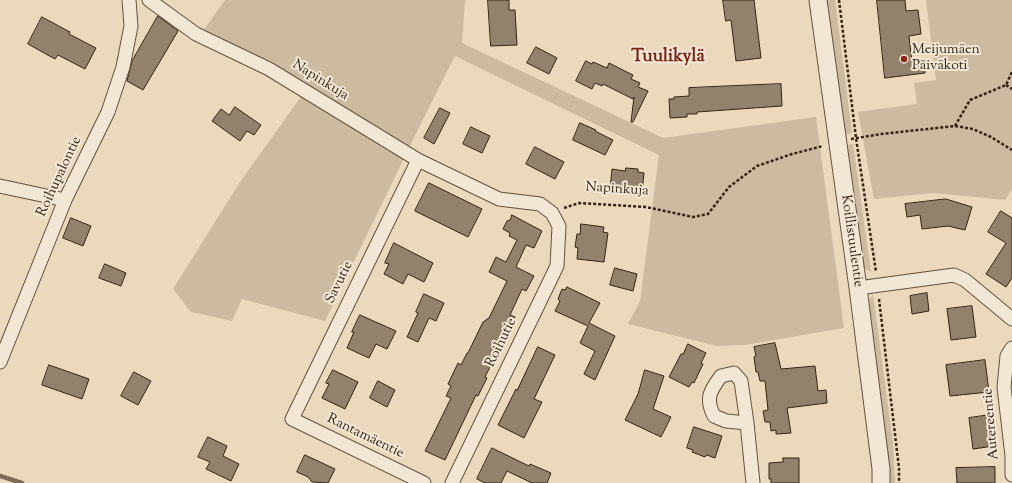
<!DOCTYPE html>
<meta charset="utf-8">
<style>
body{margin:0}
canvas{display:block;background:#ebd9be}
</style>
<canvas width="1012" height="483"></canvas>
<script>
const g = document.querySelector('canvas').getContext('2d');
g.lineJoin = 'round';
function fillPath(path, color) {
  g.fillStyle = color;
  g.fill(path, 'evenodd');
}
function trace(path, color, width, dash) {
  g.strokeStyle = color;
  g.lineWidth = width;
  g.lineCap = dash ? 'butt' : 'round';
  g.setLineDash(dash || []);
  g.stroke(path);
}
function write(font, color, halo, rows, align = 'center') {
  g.font = font + ' "Sorts Mill Goudy",serif';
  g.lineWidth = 4;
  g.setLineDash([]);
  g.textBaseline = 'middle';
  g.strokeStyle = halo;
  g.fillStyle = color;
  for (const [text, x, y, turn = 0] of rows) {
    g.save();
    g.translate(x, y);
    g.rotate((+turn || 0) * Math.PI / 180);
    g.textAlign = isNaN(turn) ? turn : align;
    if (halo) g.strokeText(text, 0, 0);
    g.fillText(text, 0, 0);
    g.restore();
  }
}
const green = new Path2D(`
 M225 0H465L462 43 663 138 816 117 844 328 745 345 717 346 628 324 640 301 659 155 455 56 412 142 325 321 242 299 232 321 191 312 173 289 240 182 308 87 203 31Z
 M827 0H835L852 133 845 135Z
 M926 0H1012V189L1005 200 933 193 874 199 858 112 917 104 914 83 936 80Z
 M853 144 871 272 862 266 847 145Z
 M873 294 893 443 895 483H888L868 301Z`);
const stream = new Path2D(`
 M0 476 22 483`);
const building = new Path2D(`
 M488 0H509V10H515L517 45 491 46Z
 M723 0H754L761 58 736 61 731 20 726 21Z
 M877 0H905L906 11 918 10 921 34 909 36 912 62 924 61 925 73 885 78Z
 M158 16 178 31 143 90 127 81 132 61Z
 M42 17 70 32 69 34 96 48 85 69 58 55 55 59 28 44Z
 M536 47 557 58 549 74 527 63Z
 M586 61 592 64 593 62 607 68 609 63 633 75 631 79 640 83 638 87 648 91 633 122H631L634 97 633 99 603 84 602 86 595 83 592 89 576 81Z
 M781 84 782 106 697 112V114H687V117L670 118 669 99H674V97L689 96V88Z
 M235 107 261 125 254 135 247 131 240 141 212 121 221 109 229 115Z
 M440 108 450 113 434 144 424 138Z
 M580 123 596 130 595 131 613 140 605 155 573 140Z
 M471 127 490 136 482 153 463 144Z
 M535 147 564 162 555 179 526 164Z
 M626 168 638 169V172L644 173 642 192 610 189 612 169 625 171Z
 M429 183 482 209 468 237 415 211Z
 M946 199 972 207 965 230 948 226 922 229 920 215 907 217 905 204Z
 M1001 211 1012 218V278L1006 287 986 274 1006 243 988 232Z
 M512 215 542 231 534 248 526 245 516 267 534 276 526 291 522 289 510 315 515 317 485 377 487 378 478 396 476 395 445 460 425 451 451 398 446 396 451 386 448 384 458 363 461 365 467 353H468L483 322 489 318 507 281 489 272 496 257 506 262 517 240 509 236 510 233 503 229 507 221 510 220Z
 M71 218 91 226 83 246 63 238Z
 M581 224 604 227 603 232 608 233 604 262 577 259 578 248 575 247 577 234H580Z
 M394 243 433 263 424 282 408 274 403 284 384 274 389 264 385 263Z
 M105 264 126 273 121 286 99 278Z
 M615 268 637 274 633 291 610 285Z
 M567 287 600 303 589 323 615 336 595 380 584 374 595 351 580 343 588 326 555 311 560 301 558 299 562 289 565 290Z
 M927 293 929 311 912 314 910 296Z
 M424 294 444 303 436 321 429 318 418 342 407 337 418 313 416 312Z
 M972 306 976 337 951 340 947 309Z
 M360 315 396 331 387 349 376 344 369 358 347 348 354 332H352Z
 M775 343 781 369 815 366 818 391 826 390 827 403 787 408 791 433 776 434V430L771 431 770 422H765L763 411 768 410 765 381H760L758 372H756L754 357 756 356 754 347Z
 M688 344 706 353 701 363 703 364 694 383 692 382 689 387 669 377 681 354H683Z
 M538 347 555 355 534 399 542 402 524 438 498 425 516 389 517 390Z
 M985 360 989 392 950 396 946 365Z
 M49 365 89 379 82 399 42 385Z
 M333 370 358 382 345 409 322 398 329 384 326 383Z
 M645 370 664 376 653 409 671 417 661 437 625 420 638 394Z
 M134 372 151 381 138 405 121 396Z
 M378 381 395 390 387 407 370 398Z
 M990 415 994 446 973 449 969 418Z
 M694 427 722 436 715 458 707 455 705 457 692 452 693 450 687 448Z
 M208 437 227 446 223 456 239 464 231 481 206 469 210 462 198 457Z
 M492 448 529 466 530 464 551 473 547 483H532L507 471 501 483H485L477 479Z
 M305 455 335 469 328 483 312 482 308 477 297 472Z
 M783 458H799V483H771V479H769V463L783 462Z
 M995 467V483H957L956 468Z`);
const path = new Path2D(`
 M839 0 856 138 876 272
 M1006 85 1012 89
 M955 126 970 100 1006 85 1012 72
 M851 139 881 134 955 126 973 129 991 137 1012 150
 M564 208 579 203 646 207 693 217 708 214 729 187 757 166 792 154 823 146
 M879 299 899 468V483`);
const minor = new Path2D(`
 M149 0 196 34 269 69 418 160 499 199 540 204 552 213 559 226 557 266 452 483
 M418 160 292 419 424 483
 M0 186 65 200
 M858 288 954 275 965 280 1012 319
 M1012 348 1007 356 1004 387 1012 456V475
 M0 362 65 200 108 112 123 67 131 26 129 0
 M747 423 726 421 714 416C705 398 710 391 721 376L734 373 741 381 747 423 753 483`);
const tertiary = new Path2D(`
 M818 0 858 288 881 469V483`);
const markers = [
 [904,59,4,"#8f2418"]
];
const poiNames = [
 ["Meijumäen",912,51],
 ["Päiväkoti",912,67]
];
const streetNames = [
 ["Napinkuja",320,81,32],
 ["Roihupalontie",60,177,-65],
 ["Napinkuja",617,190,4],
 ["Koillistuulentie",851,241,82],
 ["Savutie",340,283,-64],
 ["Roihutie",502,343,-64],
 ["Autereentie",992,424,-95],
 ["Rantamäentie",365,437,26]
];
const districtNames = [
 ["Tuulikylä",668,58]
];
fillPath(green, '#ccbaa1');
trace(stream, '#7d6b55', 4.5);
fillPath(building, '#93826b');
trace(building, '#342411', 1);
trace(minor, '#62513c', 15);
trace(tertiary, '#62513c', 19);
trace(path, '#342411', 2.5, [3, 2]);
trace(minor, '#f2e6d5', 13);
trace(tertiary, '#f2e6d5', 17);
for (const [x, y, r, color] of markers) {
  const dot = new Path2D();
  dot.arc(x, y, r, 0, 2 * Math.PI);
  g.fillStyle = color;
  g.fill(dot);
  trace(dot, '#f2e6d5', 1.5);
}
write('14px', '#342411', '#f2e6d5', poiNames, 'left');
write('14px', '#342411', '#f2e6d5', streetNames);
write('bold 18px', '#7a1f14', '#f2e6d5', districtNames);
</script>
